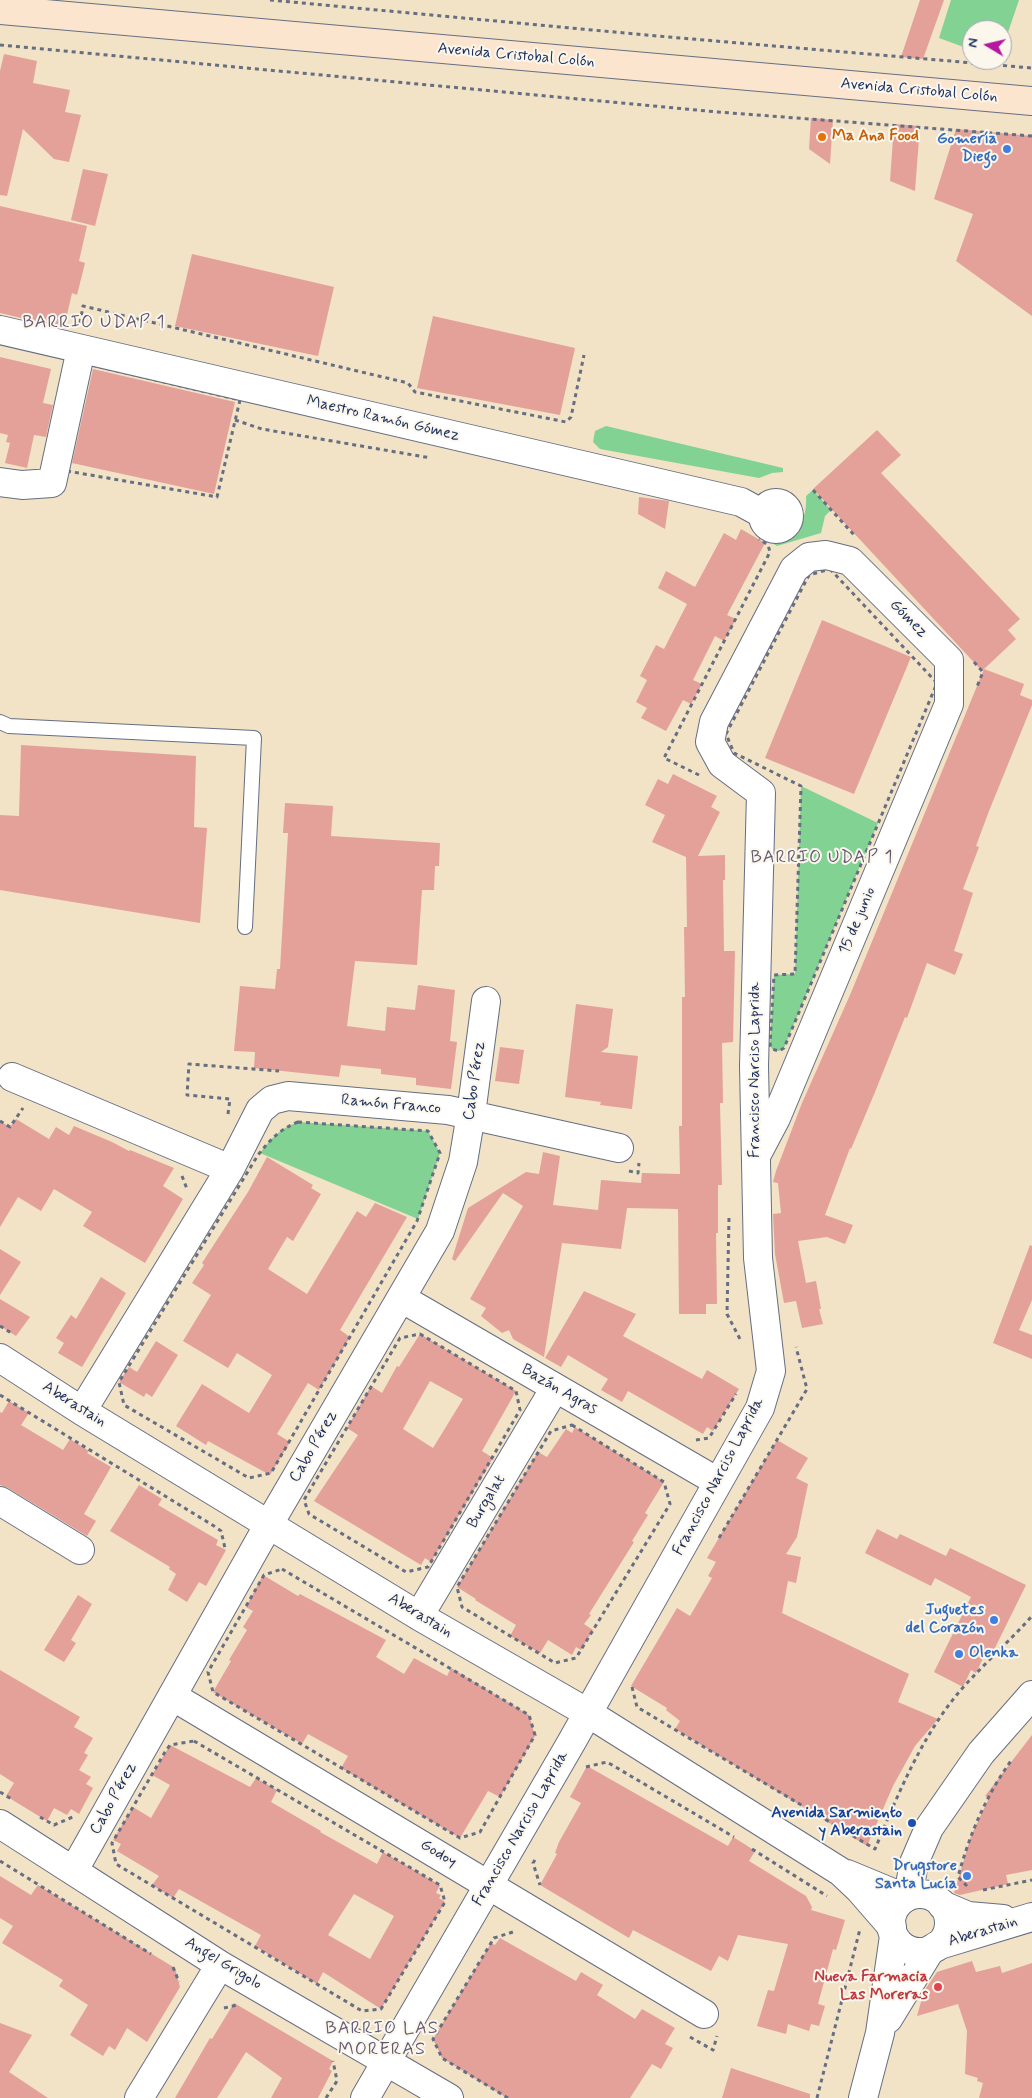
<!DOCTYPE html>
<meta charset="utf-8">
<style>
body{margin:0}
#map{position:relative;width:1032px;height:2098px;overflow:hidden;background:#f2e2c6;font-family:Mynerve,sans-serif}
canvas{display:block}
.north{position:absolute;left:962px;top:20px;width:50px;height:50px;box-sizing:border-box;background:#fbf7ec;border:1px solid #a1a7b3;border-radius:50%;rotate:279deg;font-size:14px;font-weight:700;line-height:20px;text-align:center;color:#1b2f5e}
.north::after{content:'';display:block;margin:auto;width:18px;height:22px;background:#b5179e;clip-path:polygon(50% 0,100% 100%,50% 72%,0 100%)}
</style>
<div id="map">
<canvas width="1032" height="2098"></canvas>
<div class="north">N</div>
</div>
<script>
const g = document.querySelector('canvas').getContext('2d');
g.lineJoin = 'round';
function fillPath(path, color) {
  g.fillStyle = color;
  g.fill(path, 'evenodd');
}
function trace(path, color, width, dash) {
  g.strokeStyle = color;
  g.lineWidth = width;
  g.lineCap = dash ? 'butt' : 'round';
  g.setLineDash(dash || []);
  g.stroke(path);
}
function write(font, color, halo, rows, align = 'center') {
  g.font = font + ' Mynerve,sans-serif';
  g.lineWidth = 4;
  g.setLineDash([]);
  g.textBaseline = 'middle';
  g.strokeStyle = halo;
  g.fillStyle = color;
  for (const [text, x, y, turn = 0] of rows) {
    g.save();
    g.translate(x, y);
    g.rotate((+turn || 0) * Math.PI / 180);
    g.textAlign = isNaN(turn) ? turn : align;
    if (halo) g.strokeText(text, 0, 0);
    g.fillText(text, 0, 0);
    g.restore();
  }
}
const green = new Path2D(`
 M951 0H1019L1002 50V30H972V50L939 38Z
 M606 426 783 468V472L772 473 759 478 600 449 593 442 595 431Z
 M813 490 831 510 825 516 821 533 777 546 772 543C777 540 785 538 790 535 803 526 807 512 806 496Z
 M801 786 878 823 784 1048 779 1051 772 1049 770 1045 774 975 795 974Z
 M298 1122 428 1131 440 1153 418 1219 260 1153C271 1138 281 1128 298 1122Z`);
const building = new Path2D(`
 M920 0H944L923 59 901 57Z
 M4 54 37 61 33 83 70 90 65 112 81 115 69 162 54 159 23 129 7 196 0 195V71Z
 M811 118 833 120 830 164 809 149Z
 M894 124 920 126 915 191 890 181Z
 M956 129 1032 136V316L956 261 973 214 934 199Z
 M83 169 108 174 95 226 71 220Z
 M0 206 87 226 79 261 85 263 77 295 72 293 64 328 0 313Z
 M192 254 334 287 318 356 175 326Z
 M433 316 575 348 560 415 417 388Z
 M0 357 51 369 43 403 53 405 46 437 34 435 27 468 5 463 10 443 6 442 8 435 0 433Z
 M93 369 235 402 214 494 72 463Z
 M877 430 901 455 881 473 1020 619 1008 630 1016 639 984 669 1024 684 1020 695 1032 700V705L989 811 976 846 979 847 963 889 973 893 954 951 963 954 955 975 927 963 907 1018 905 1017 875 1092 851 1149 850 1148 825 1215 853 1225 845 1244 827 1237 798 1241 806 1283 816 1281 821 1309H819L823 1324 802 1328 796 1301 784 1303 775 1254 773 1214 781 1213 778 1183 773 1182 776 1171 802 1103 850 995 984 669 982 671 813 489Z
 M639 497 669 501 665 529 638 514Z
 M741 529 765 543 727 615 736 619 724 641 715 636 693 680 702 684 691 704 683 700 666 731 641 718 647 708 636 702 647 680 640 676 656 645 664 649 687 604 658 588 666 571 695 587 724 533 736 540Z
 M822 620 911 657 854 794 765 758Z
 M21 745 196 756 194 827 207 828 200 923 0 890V815L19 816Z
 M673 774 717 796 711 807 720 812 698 856 725 855V880H723L724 951H735L733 1042 722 1043 723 1103H720L722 1185H718V1233H716L717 1304H706V1314H679L678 1209 627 1208 621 1249 562 1243 544 1357 513 1339 509 1330 502 1333 481 1316 486 1308 470 1299 523 1206 503 1193 455 1261 452 1259 468 1208 526 1172 539 1174 543 1152 560 1156 553 1205 598 1210 601 1180 641 1183 642 1173 680 1174 679 1126H682V997H685L684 927H687L686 857 652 842 665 815 645 805 658 779 668 784Z
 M285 803 333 806 331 836 440 843 439 866H435L434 890H422L417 965 355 961 347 1026 385 1031 387 1007 415 1010 418 985 455 990 450 1041 457 1042 451 1089 416 1085V1078L381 1074V1069L341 1065 339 1077 254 1068 255 1052 234 1051 240 986 275 989 277 969H280L288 833H283Z
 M576 1004 613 1009 608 1047 601 1052 638 1056 632 1109 600 1105 601 1102 565 1097Z
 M500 1047 524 1050 519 1084 495 1081Z
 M16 1119 49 1139 56 1127 69 1135 74 1126 112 1142 129 1151 130 1150 174 1168 163 1186 183 1199 145 1263 83 1226 92 1212 54 1189 41 1211 18 1197 0 1227V1121L10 1127Z
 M267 1157 313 1185 311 1188 321 1194 293 1241 287 1237 268 1269 307 1294 357 1211 366 1217 375 1203 407 1217 340 1330 350 1337 319 1390 308 1383 277 1434 290 1442 270 1475 208 1441 206 1445 176 1426 202 1384 249 1413 272 1375 237 1353 228 1368 183 1341 211 1295 192 1283 204 1265 202 1263 248 1192Z
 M1030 1245 1032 1246V1300L1019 1330 1032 1335V1359L993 1343Z
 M0 1249 21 1262 0 1295Z
 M101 1277 126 1293 82 1367 58 1353 64 1343 56 1338 71 1315 76 1319Z
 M584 1291 636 1314 623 1336 702 1379 707 1370 739 1389 713 1431 707 1427 703 1434 628 1391 622 1402 601 1390 608 1379 568 1355 561 1367 545 1358Z
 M0 1299 30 1317 16 1336 0 1326Z
 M420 1334 516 1391 482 1451 493 1458 431 1562 425 1558 421 1565 314 1501 358 1435 347 1428 371 1386 382 1393 397 1366 399 1367ZM430 1381 463 1399 433 1448 403 1429Z
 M156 1341 178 1355 152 1397 146 1393 144 1397 119 1382 129 1367 137 1372Z
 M9 1401 29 1413 21 1425 63 1450 70 1439 89 1451 87 1453 111 1467 84 1514 96 1521 87 1536 8 1488 0 1485V1412L2 1413Z
 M575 1427 664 1482 645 1513 648 1515 632 1541 634 1542 589 1614 591 1615 584 1624 593 1630 581 1650 576 1647 572 1655 548 1640 540 1653 510 1636 516 1625 475 1600 476 1599 457 1587 538 1452 547 1457 566 1429 572 1433Z
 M777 1440 808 1458 796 1478 808 1484 797 1537 786 1554 801 1557 796 1583 788 1581 782 1613 909 1674 898 1702 938 1719 915 1746 893 1786 867 1846 675 1729 680 1721 666 1710 667 1708 631 1686 677 1608 690 1616 712 1578 708 1576 716 1562 707 1558Z
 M139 1485 162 1499 158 1505 218 1540 216 1545 226 1550 206 1586 199 1582 187 1602 168 1590 176 1574 169 1569 170 1567 110 1531Z
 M877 1529 897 1539 900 1534 946 1556 950 1548 1026 1585 990 1658 984 1656 976 1673 971 1670 963 1687 934 1672 971 1597 935 1578 931 1586 865 1553Z
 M263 1575 298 1596 300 1594 386 1640 376 1657 404 1674 414 1658 447 1676 451 1668 529 1715 535 1736 527 1750 500 1797 488 1791 460 1838 341 1768 348 1756 308 1734 302 1744 213 1692 231 1661 229 1660 247 1630 243 1627 253 1611 246 1607Z
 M78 1595 92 1604 71 1640 76 1643 64 1662 44 1650Z
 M0 1670 80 1717 74 1727 93 1738 84 1753 88 1755 79 1770 91 1777 86 1784 93 1788 79 1814 71 1809 67 1815 54 1808 47 1821 6 1796 14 1783 0 1774Z
 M1032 1735V1870L1006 1875 1008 1884 960 1895 954 1893 971 1836 989 1798 985 1796Z
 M170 1745 250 1787 256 1778 277 1790 271 1802 321 1831 320 1832 377 1864 383 1852 440 1885 436 1893 441 1895 439 1898 445 1902 381 2009 323 1972 317 1984 255 1946 261 1935 179 1889 173 1898 152 1885 159 1876 117 1851 121 1844 113 1840 133 1807 151 1818 170 1785 152 1775ZM354 1894 394 1916 370 1959 328 1935Z
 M587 1766 728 1846 733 1837 746 1845 755 1851 749 1861 806 1896 812 1907 811 1910 845 1920 836 1950 833 1949 818 2004 825 2006 819 2026 811 2024 809 2031 788 2024 786 2034 757 2026 768 1990 774 1991 788 1944 738 1935 728 1961 719 1956 711 1971 633 1930 629 1938 540 1885 557 1854 555 1853 559 1842 581 1803 570 1797Z
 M0 1876 31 1895 38 1885 175 1968 180 1987 147 2042 127 2028 115 2050 109 2046 103 2056 70 2035 88 2005 59 1986 63 1980 2 1943 13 1926 0 1918Z
 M500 1938 576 1981 581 1972 591 1978 603 1985 597 1995 635 2019 642 2009 675 2028 665 2044 673 2048 661 2069 652 2064 630 2098H507L442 2058 433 2039 491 1943 495 1945Z
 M972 1961 976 1972 1000 1966 1002 1973 1032 1963V2098H979L983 2083 977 2081 978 2078 965 2074 967 2031 958 2004 917 2016 924 1991 937 1972Z
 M234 2003 333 2061 329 2069 332 2071 318 2098H271L282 2078 246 2052 217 2098H175L210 2038 212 2039Z
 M0 2023 32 2035 9 2072 48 2098H0Z
 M731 2068 810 2094V2098H722Z`);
const path = new Path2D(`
 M270 0 657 36 1032 68
 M0 45 718 112 1032 136
 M80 323 83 306 408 383 415 392 566 422 571 417 584 355
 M92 365 240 400 217 497 67 471 66 468 89 367Z
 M235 420 262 429 431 458
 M813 490 855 536
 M830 569 937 683 784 1048 779 1051 772 1049 770 1045 774 975 795 974 801 786 734 753 726 734 809 575Z
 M974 662 983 672 976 689
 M699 775 664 758 770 552 768 545 759 539
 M228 1114 230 1099 187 1095 189 1064 279 1071
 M0 1121 10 1127 23 1108
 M298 1122 428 1131 440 1153 417 1221 271 1473 249 1478 124 1405 119 1382 258 1155C270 1140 280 1129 298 1122Z
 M629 1171 638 1173 639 1163
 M182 1176 187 1189
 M729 1218 727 1314 741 1341
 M0 1326 13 1334
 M420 1334 516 1391 520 1410 428 1567 406 1572 309 1514 304 1500 400 1338Z
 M0 1395 214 1526 221 1531 225 1548
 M572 1425 664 1482 670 1504 576 1658 555 1663 462 1607 457 1587 551 1431Z
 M696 1440 709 1438 736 1394
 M719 1538 807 1389 796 1347
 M282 1569 529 1715 535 1735 480 1832 460 1838 213 1692 208 1672 264 1575Z
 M632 1687 637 1707 875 1849C897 1797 919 1742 955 1697 977 1670 1008 1643 1032 1616
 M194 1741 440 1885 445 1902 381 2009 362 2011 116 1864 112 1843 165 1752 170 1745Z
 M586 1767 607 1762 734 1837
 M0 1792 13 1800
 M40 1817 54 1825 75 1816
 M752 1849 827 1896
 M535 1860 533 1863 540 1885
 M0 1861 151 1954
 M967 1886 958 1877C969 1836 986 1795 1011 1761
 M983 1890 1032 1880
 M173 1967 179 1982
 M224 2008 237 2005
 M690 2037 713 2050 717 2036
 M326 2098 337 2081 333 2061
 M508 2098 442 2058 433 2039 494 1938 513 1932 515 1933
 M817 2098 860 1929`);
const service = new Path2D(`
 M0 722 9 726 254 738 245 927`);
const minor = new Path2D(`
 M0 330 741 502 763 514
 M0 482 22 485 52 483 81 349
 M763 516a13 13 0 1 1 26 0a13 13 0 1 1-26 0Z
 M12 1077 230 1169
 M401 1298 718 1482
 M0 1358 82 1411 419 1616 588 1713 841 1872 859 1889 892 1927
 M82 1411 230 1169 260 1110 272 1100 288 1096 448 1110 619 1148
 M0 1501 80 1550
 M419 1616 555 1388
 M172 1696 704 2014
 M0 1824 220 1965 449 2098
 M74 1870 269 1524 440 1231 463 1162 471 1114 486 1001
 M847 1874 905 1898
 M942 1905 968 1916 1003 1919
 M936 1946 1032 1917
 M139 2098 220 1965
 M365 2098 571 1743 760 1408 771 1371 758 1258 754 1066 761 793 722 764 710 742 714 722 794 569 809 557 826 555 850 561 949 660V704L776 1118 756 1156`);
const tertiary = new Path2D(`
 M891 1923a29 29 0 1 1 58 0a29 29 0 1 1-58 0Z
 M908 1896 914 1863 929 1828 981 1753 1032 1695
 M888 2019 931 1949
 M863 2098 880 2033 894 1936`);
const secondary = new Path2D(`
 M0 10 1032 101`);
const markers = [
 [822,137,5,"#e8710a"],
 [1007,149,5,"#3f7fe0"],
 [994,1620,5,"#3f7fe0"],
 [959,1654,5,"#3f7fe0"],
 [912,1823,5,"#1a4fb4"],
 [967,1876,5,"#3f7fe0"],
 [938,1987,5,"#e0444e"]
];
const streetNames = [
 ["Avenida Cristobal Colón",516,56,5],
 ["Avenida Cristobal Colón",919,91,5],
 ["Maestro Ramón Gómez",383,419,13],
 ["Gómez",908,619,45],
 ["15 de junio",858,921,-67],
 ["Francisco Narciso Laprida",756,1070,-90],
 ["Cabo Pérez",475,1081,-82],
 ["Ramón Franco",391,1105,5],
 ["Bazán Agras",559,1390,30],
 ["Aberastain",74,1405,32],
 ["Cabo Pérez",314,1447,-60],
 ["Francisco Narciso Laprida",719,1477,-62],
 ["Burgalat",487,1502,-59],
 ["Aberastain",420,1616,31],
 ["Cabo Pérez",114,1799,-61],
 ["Francisco Narciso Laprida",521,1829,-60],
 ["Godoy",438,1854,31],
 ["Aberastain",983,1932,-17],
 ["Angel Grigolo",223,1964,31]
];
const foodNames = [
 ["Ma Ana Food",832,137]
];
const shopNames = [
 ["Gomería",997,140],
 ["Diego",997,158],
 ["Juguetes",984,1611],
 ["del Corazón",984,1629],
 ["Olenka",969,1654,"left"],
 ["Drugstore",957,1867],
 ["Santa Lucía",957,1885]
];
const transitNames = [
 ["Avenida Sarmiento",902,1814],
 ["y Aberastain",902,1832]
];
const healthNames = [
 ["Nueva Farmacia",928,1978],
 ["Las Moreras",928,1996]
];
const neighbourhoodNames = [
 ["BARRIO UDAP 1",94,323],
 ["BARRIO UDAP 1",822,858],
 ["BARRIO LAS",382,2029],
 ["MORERAS",382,2050]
];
fillPath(green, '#82d293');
fillPath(building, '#e3a19a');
trace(service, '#666e82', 16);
trace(minor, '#666e82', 30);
trace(tertiary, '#666e82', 30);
trace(secondary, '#666e82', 30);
trace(path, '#666e82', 3, [4, 4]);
trace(service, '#fff', 14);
trace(minor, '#fff', 28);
trace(tertiary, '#fff', 28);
trace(secondary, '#fce5cf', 28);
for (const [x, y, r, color] of markers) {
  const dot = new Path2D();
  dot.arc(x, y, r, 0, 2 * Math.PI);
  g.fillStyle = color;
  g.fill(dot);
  trace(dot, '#fbf7ec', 2);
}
write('16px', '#1b2f5e', '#fbf7ec', streetNames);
write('bold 16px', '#c56008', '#fbf7ec', foodNames, 'left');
write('bold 16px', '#366cbe', '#fbf7ec', shopNames, 'right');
write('bold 16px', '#164399', '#fbf7ec', transitNames, 'right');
write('bold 16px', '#be3a42', '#fbf7ec', healthNames, 'right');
g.letterSpacing = '1px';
write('18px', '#615773', '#fbf7ec', neighbourhoodNames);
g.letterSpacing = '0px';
</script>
